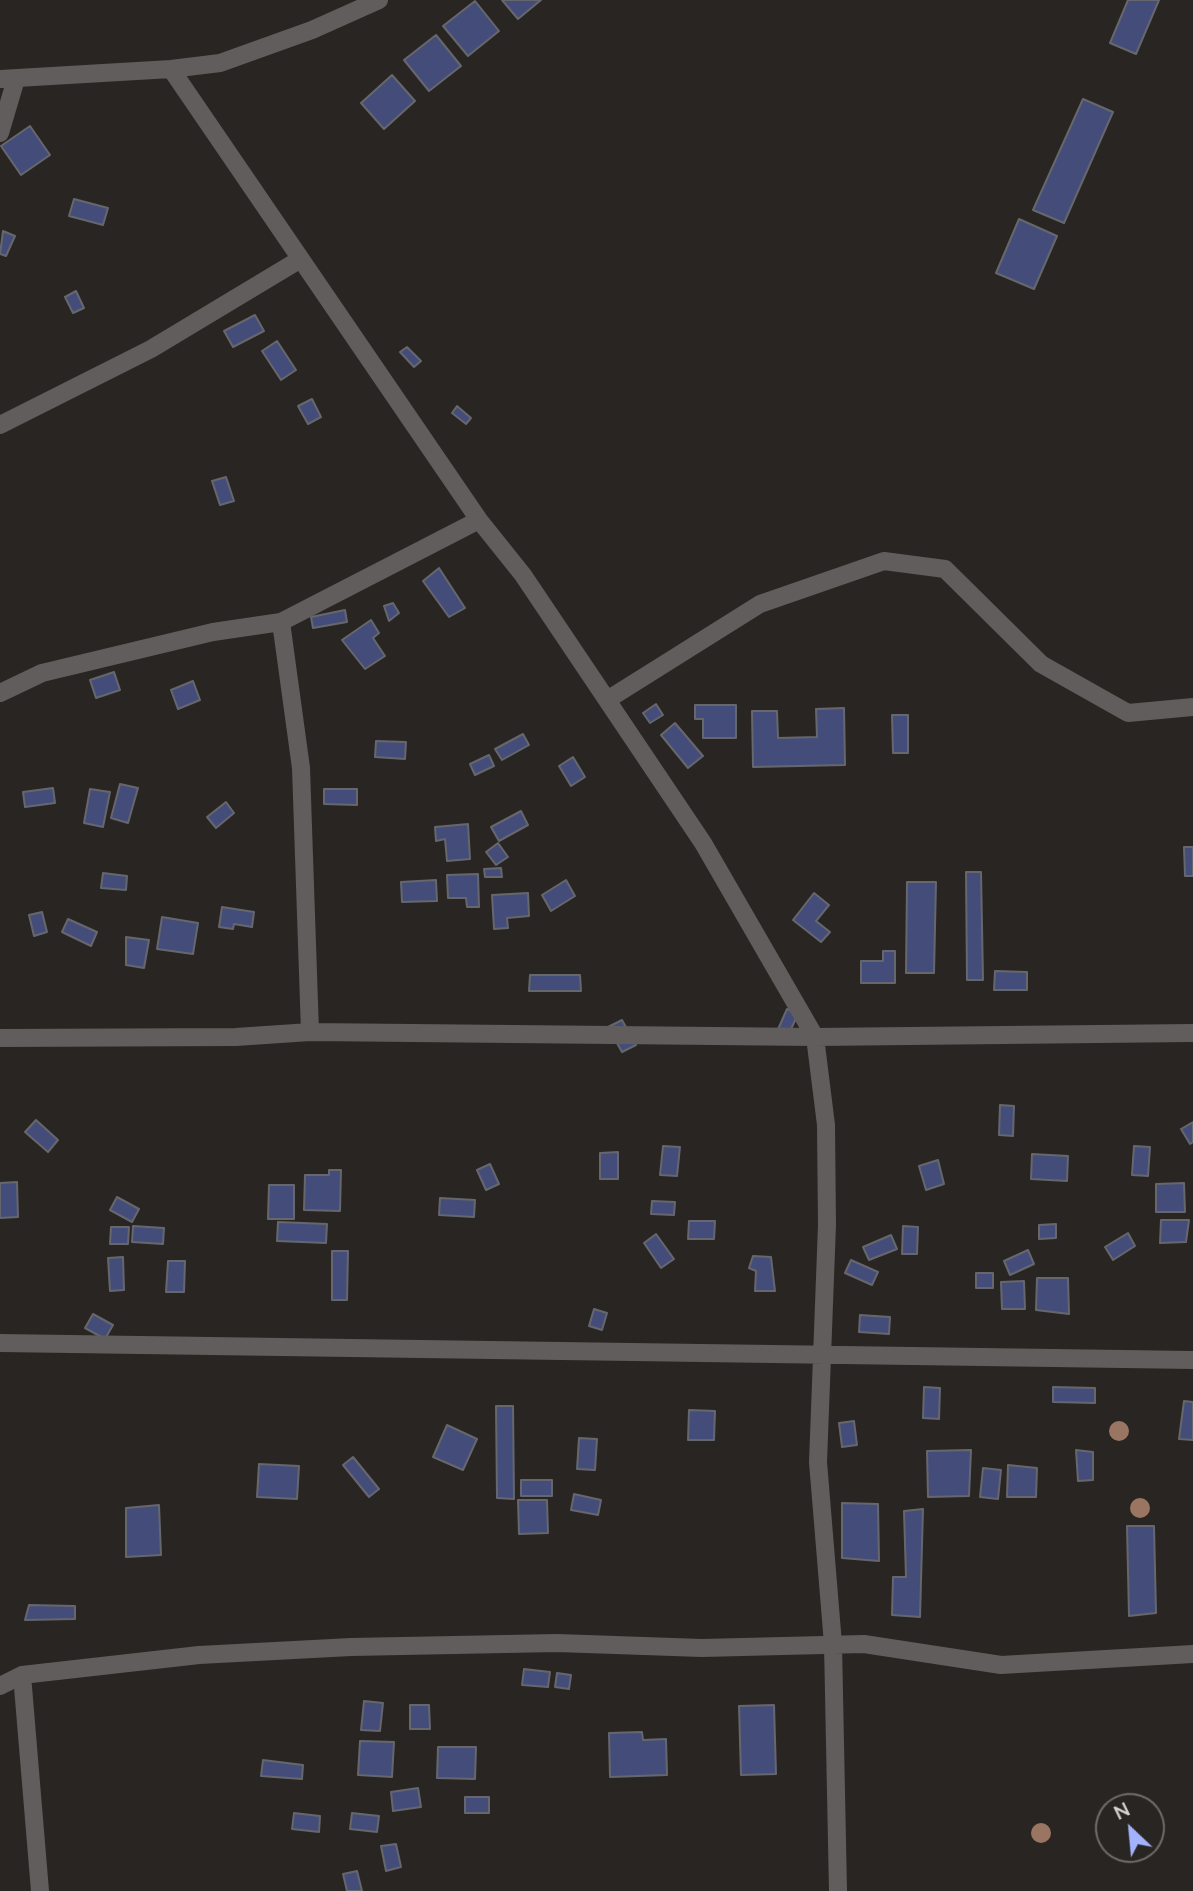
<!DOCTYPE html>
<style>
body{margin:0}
#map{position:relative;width:1193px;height:1891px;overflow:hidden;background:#292522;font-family:Lato,sans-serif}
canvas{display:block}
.north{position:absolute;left:1095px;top:1793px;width:70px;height:70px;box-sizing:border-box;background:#292522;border:2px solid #6e6b68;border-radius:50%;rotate:334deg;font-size:19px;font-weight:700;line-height:28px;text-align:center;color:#d6d3d1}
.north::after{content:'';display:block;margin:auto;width:24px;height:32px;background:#a2b2fd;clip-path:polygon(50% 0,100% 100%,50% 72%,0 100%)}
</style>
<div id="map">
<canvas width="1193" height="1891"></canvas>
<div class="north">N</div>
</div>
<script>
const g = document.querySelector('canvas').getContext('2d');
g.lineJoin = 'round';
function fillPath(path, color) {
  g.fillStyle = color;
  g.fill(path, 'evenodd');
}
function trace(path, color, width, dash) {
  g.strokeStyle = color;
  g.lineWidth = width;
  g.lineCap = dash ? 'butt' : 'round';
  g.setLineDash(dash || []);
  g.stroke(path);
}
const building = new Path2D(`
 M502 0H541L518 19Z
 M1128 0H1159L1136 54 1110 43Z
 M475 1 499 31 468 56 443 26Z
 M436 35 461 66 429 91 404 60Z
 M392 75 415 101 384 129 361 103Z
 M1083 99 1113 112 1064 223 1033 210Z
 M30 126 50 155 21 175 1 146Z
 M74 199 108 208 103 225 69 216Z
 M1019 219 1057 236 1034 289 996 273Z
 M3 231 15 236 6 256 0 254Z
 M76 291 84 308 73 313 65 297Z
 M255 315 264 331 233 347 224 331Z
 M277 341 296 370 281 380 262 351Z
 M407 347 421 361 414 367 400 352Z
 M312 399 321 417 308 424 298 406Z
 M457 406 471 418 466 424 452 413Z
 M226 477 234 501 220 505 212 481Z
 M439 568 465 608 449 617 423 581Z
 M393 603 399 613 389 621 384 606Z
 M345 610 347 622 313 628 311 617Z
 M371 620 379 633 373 638 385 656 365 669 342 640Z
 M114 672 120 690 96 698 90 680Z
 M193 681 200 700 178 709 171 690Z
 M656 704 663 715 650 723 643 713Z
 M695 705H736V738H703V719H695Z
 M844 708 845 765 753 767 752 711H777L778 738 817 737 816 709Z
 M892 715H908V753H893Z
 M675 723 703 756 688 768 661 735Z
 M523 734 529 745 502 760 495 749Z
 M376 741 406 742 405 759 375 757Z
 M489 755 494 766 475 775 470 764Z
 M573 757 585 777 571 786 559 766Z
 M120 784 138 788 128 823 111 818Z
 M53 788 55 803 25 807 23 792Z
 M90 789 110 792 103 827 84 823Z
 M324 789H357V805L324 804Z
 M226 802 234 813 216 828 207 817Z
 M521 811 528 825 499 841 491 827Z
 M468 824 470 859 447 861 445 839 436 841 435 827Z
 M498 843 508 857 496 865 486 852Z
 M1184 847H1193V876H1185Z
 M501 868 502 877H485L484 869Z
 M966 872H981L983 980H967Z
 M103 873 127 876 126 890 101 888Z
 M478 874 479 907H467L466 898H448L447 875Z
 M436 880 437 901 402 902 401 882Z
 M566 880 575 896 551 911 542 895Z
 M907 882H936L934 973H906Z
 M528 893 529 916 507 918 508 928 494 929 492 895Z
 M814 893 829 905 816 921 830 932 821 942 793 920Z
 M222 907 254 912 252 927 234 924 233 929 219 927Z
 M42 912 47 932 34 936 29 915Z
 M162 917 198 923 193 954 157 949Z
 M68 919 97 932 91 946 62 932Z
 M126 937 149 940 144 968 126 965Z
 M883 951H895V983H861V961H883Z
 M995 971 1027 972V990H994Z
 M530 975H580L581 991H529Z
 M787 1009 798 1014 786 1040 775 1036Z
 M622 1020 636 1045 622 1052 608 1027Z
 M1000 1105 1014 1106 1013 1136 999 1135Z
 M36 1120 58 1140 48 1152 25 1132Z
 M1193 1122V1142L1190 1144 1181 1129Z
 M663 1146 680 1147 677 1176 660 1175Z
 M1134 1146 1150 1147 1148 1176 1132 1175Z
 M618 1152V1179H600V1153Z
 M1032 1154 1068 1156 1067 1181 1031 1179Z
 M938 1160 944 1184 926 1190 919 1166Z
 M490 1164 499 1184 486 1190 477 1170Z
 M329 1170H341L340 1211 304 1210 305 1175H329Z
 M17 1182 18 1217 0 1218V1183Z
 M1184 1183 1185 1212H1156V1184Z
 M269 1185H294V1219H268Z
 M117 1197 139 1209 132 1222 110 1210Z
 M440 1198 475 1200 474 1217 439 1215Z
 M652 1201 675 1202 674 1215 651 1214Z
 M1161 1220H1189L1186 1242 1160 1243Z
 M689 1221H715L714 1239H688Z
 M278 1222 327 1224 326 1243 277 1241Z
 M1056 1224V1238L1039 1239V1225Z
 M133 1226 164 1228 163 1244 132 1242Z
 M903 1226 918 1227 917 1254H902Z
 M111 1227H129L128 1244H110Z
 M1128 1233 1135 1246 1113 1260 1105 1247Z
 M656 1234 674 1259 661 1268 644 1243Z
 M891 1235 897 1249 869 1260 863 1247Z
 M1028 1250 1034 1264 1010 1275 1004 1261Z
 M332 1251H348L347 1300H332Z
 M753 1256 771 1257 775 1291H755L756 1271 749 1268Z
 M123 1257 124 1290 110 1291 108 1258Z
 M851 1260 878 1272 872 1285 845 1273Z
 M168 1261H185L184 1292H166Z
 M976 1273H993V1288H976Z
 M1037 1278H1068L1069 1314 1036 1310Z
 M1024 1281 1025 1309H1002L1001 1282Z
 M594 1309 607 1313 602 1330 589 1326Z
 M93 1314 113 1325 105 1339 85 1328Z
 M860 1315 890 1317 889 1334 859 1332Z
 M924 1387 940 1388 939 1419 923 1418Z
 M1053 1387 1095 1388V1403L1053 1402Z
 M1184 1401 1193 1402V1440L1179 1439Z
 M496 1406H513L514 1499 497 1498Z
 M689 1410 715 1411 714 1440H688Z
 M854 1421 857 1445 842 1447 839 1423Z
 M447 1425 477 1439 463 1470 433 1457Z
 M579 1438 597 1439 595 1470 577 1469Z
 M971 1450 969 1496 928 1497 927 1451Z
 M1076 1450 1093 1452V1480L1078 1481Z
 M353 1457 379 1489 369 1497 343 1465Z
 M259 1464 299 1466 297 1499 257 1497Z
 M1008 1465 1037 1468 1036 1497H1007Z
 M983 1468 1001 1470 998 1499 980 1497Z
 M521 1480H552V1496H521Z
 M574 1494 601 1500 598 1515 571 1510Z
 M518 1500H547L548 1533 519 1534Z
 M842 1503 878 1504 879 1561 842 1558Z
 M159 1505 161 1555 126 1557V1508Z
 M923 1509 920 1617 892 1615 893 1577H906L904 1511Z
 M1127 1526H1154L1156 1613 1129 1616Z
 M29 1605 75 1606V1619L25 1620Z
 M524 1669 550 1672 548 1687 522 1685Z
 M557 1673 571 1675 569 1689 555 1687Z
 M364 1701 383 1703 380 1731 361 1730Z
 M410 1705H429L430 1729H410Z
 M774 1705 776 1774 741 1775 739 1706Z
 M642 1732 643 1740 666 1739 667 1775 610 1777 609 1733Z
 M360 1741 394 1742 392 1777 358 1775Z
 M438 1747H476L475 1779 437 1778Z
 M263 1760 303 1765 302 1779 261 1776Z
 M418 1788 421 1807 393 1811 391 1792Z
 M465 1797H489V1813H465Z
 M294 1813 320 1816 319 1832 292 1829Z
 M352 1813 379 1816 377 1832 350 1829Z
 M396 1844 401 1867 386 1871 381 1846Z
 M357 1871 362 1891H347L343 1874Z`);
const minor = new Path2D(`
 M171 69 220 63 312 30 379 0
 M0 79 171 69 479 520 523 575 703 843 815 1037 826 1125 827 1225 818 1462 833 1644 838 1891
 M0 133 16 79
 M0 425 151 349 299 260
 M281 622 301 768 310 1032
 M0 693 42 673 213 632 281 622 479 520
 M607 700 760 604 884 561 945 569 1041 664 1128 713 1193 707
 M0 1038 236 1037 310 1032 815 1037 1193 1033
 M0 1343 1193 1360
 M22 1675 40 1891
 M0 1686 22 1675 199 1655 351 1647 557 1643 702 1648 864 1644 1001 1665 1193 1654`);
const trees = [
 [1119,1431],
 [1140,1508],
 [1041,1833]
];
fillPath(building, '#444d7a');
trace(building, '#66676c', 2);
trace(minor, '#605d5c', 18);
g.fillStyle = '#9a7662';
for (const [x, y] of trees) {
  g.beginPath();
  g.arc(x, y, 10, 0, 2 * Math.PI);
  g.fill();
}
</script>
